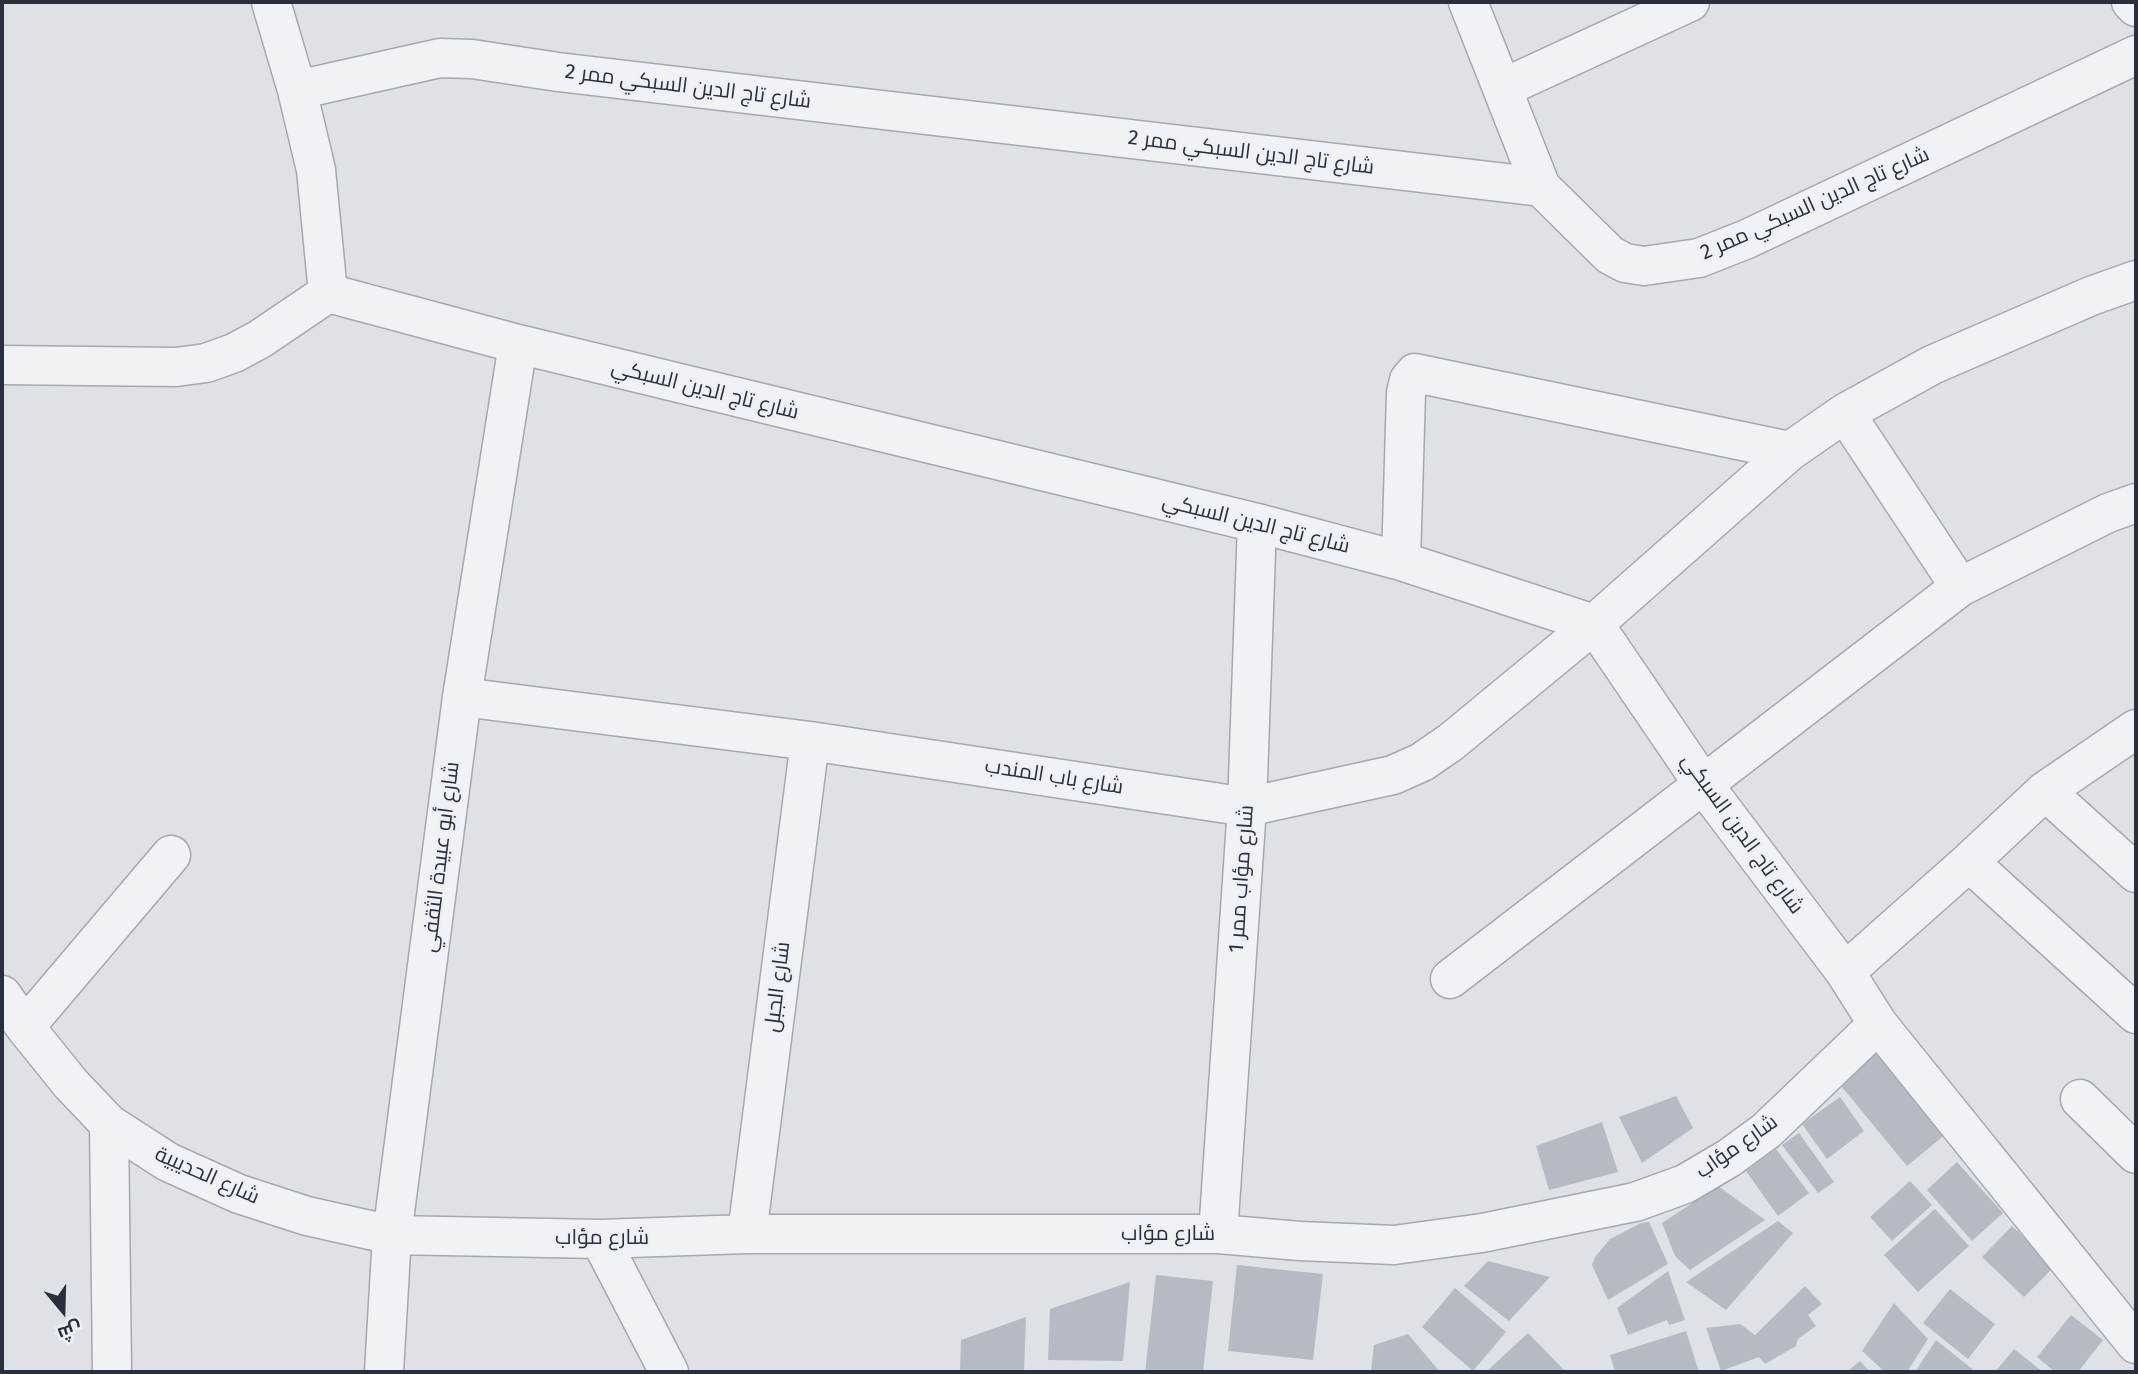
<!DOCTYPE html>
<meta charset="utf-8">
<style>
body{margin:0}
#map{position:relative;width:2138px;height:1374px;overflow:hidden;background:#dee1e6;font-family:"Fira Sans",Cairo,sans-serif}
canvas{display:block}
.frame{position:absolute;inset:0;border:4px solid #292f3c;pointer-events:none}
.north{position:absolute;left:28px;top:1276px;width:70px;height:70px;-webkit-text-stroke:5px #edf0f4;paint-order:stroke;rotate:161deg;font-size:19px;font-weight:700;line-height:28px;text-align:center;color:#292f3c}
.north::after{content:'';display:block;margin:auto;width:24px;height:32px;background:#292f3c;clip-path:polygon(50% 0,100% 100%,50% 72%,0 100%)}
</style>
<div id="map">
<canvas width="2138" height="1374"></canvas>
<div class="frame"></div>
<div class="north">ش</div>
</div>
<script>
const g = document.querySelector('canvas').getContext('2d');
g.lineJoin = 'round';
function fillPath(path, color) {
  g.fillStyle = color;
  g.fill(path, 'evenodd');
}
function trace(path, color, width, dash) {
  g.strokeStyle = color;
  g.lineWidth = width;
  g.lineCap = dash ? 'butt' : 'round';
  g.setLineDash(dash || []);
  g.stroke(path);
}
function write(font, color, halo, rows, align = 'center') {
  g.font = font + ' "Fira Sans",Cairo,sans-serif';
  g.lineWidth = 5;
  g.setLineDash([]);
  g.textBaseline = 'middle';
  g.strokeStyle = halo;
  g.fillStyle = color;
  for (const [text, x, y, turn = 0] of rows) {
    g.save();
    g.translate(x, y);
    g.rotate((+turn || 0) * Math.PI / 180);
    g.textAlign = isNaN(turn) ? turn : align;
    if (halo) g.strokeText(text, 0, 0);
    g.fillText(text, 0, 0);
    g.restore();
  }
}
const building = new Path2D(`
 M1882 1044 1952 1129 1907 1166 1837 1081Z
 M1676 1096 1693 1128 1642 1163 1619 1117Z
 M1840 1097 1864 1131 1827 1159 1802 1124Z
 M1602 1122 1618 1172 1549 1190 1536 1146Z
 M1799 1133 1834 1182 1818 1193 1782 1145Z
 M1776 1149 1809 1193 1778 1216 1746 1171Z
 M1957 1162 2003 1213 1972 1241 1927 1190Z
 M1910 1181 1932 1205 1892 1241 1870 1217Z
 M1718 1186 1765 1220 1690 1270 1675 1256 1662 1223Z
 M1935 1209 1969 1246 1918 1292 1884 1255Z
 M1778 1221 1793 1233 1726 1310 1686 1282Z
 M1649 1222 1668 1264 1608 1300 1592 1265 1595 1257 1610 1239 1641 1223Z
 M2012 1226 2055 1266 2024 1297 1982 1257Z
 M1488 1261 1550 1277 1509 1321 1464 1286Z
 M1237 1265 1323 1274 1313 1360 1228 1351Z
 M1668 1271 1685 1320 1669 1325 1667 1320 1628 1335 1617 1308Z
 M1156 1275 1213 1281 1203 1372H1145Z
 M1130 1282 1123 1361 1048 1360 1050 1309Z
 M1805 1286 1822 1304 1808 1315 1816 1326 1798 1339 1796 1346 1765 1364 1759 1357 1721 1371 1706 1328 1740 1324 1755 1335Z
 M1455 1288 1506 1332 1473 1371 1422 1327Z
 M1950 1289 1995 1324 1968 1359 1923 1323Z
 M1894 1303 1928 1339 1907 1372H1885L1862 1351Z
 M2071 1315 2103 1340 2078 1372H2055L2037 1357Z
 M1026 1317 1024 1372H960L961 1340Z
 M1686 1331 1699 1372H1615L1610 1355Z
 M1528 1333 1566 1372H1486Z
 M1408 1334 1440 1372 1371 1371 1374 1345Z
 M1936 1340 1976 1372H1915Z
 M2014 1349 2043 1372H1995Z
 M1860 1361 1870 1372H1847Z`);
const minor = new Path2D(`
 M271 2 297 90 316 170 328 293
 M1468 2 1541 187
 M1503 88 1690 2
 M297 90 440 58 472 59 558 72 1541 187 1610 255 1625 263 1644 266 1699 258 1747 239 2136 55
 M328 293 518 344 1257 523 1401 561 1594 624 1703 784 1845 972 1878 1024 2136 1344
 M2 365 176 367 206 363 234 353 260 339 328 293
 M1845 413 1960 587
 M1401 561 1406 393 1409 380 1415 373 1790 451
 M462 697 810 741 1247 807 1393 775 1422 762 1451 742 1594 624 1790 451 1845 413 1932 365 2091 296 2136 280
 M2045 791 2136 873
 M1969 862 2136 1014
 M1845 972 1969 862 2045 791 2136 729
 M1450 979 1960 587 2108 513 2136 503
 M2 995 25 1027 71 1084 109 1124 168 1162 239 1194 307 1216 392 1235 600 1239 747 1234H1218L1300 1241 1394 1245 1482 1233 1635 1202 1685 1184 1729 1158 1766 1131 1878 1024
 M25 1027 171 855
 M2080 1099 2136 1154
 M109 1124 112 1372
 M747 1234 810 741
 M1218 1234 1247 807 1257 523
 M600 1239 669 1372
 M384 1372 392 1235 462 697 518 344`);
const tertiary = new Path2D(`
 M2131 2 2136 7`);
const streetNames = [
 ["شارع تاج الدين السبكي ممر 2",688,87,7],
 ["شارع تاج الدين السبكي ممر 2",1251,153,7],
 ["شارع تاج الدين السبكي ممر 2",1815,204,-24],
 ["شارع تاج الدين السبكي",705,390,14],
 ["شارع تاج الدين السبكي",1256,524,14],
 ["شارع باب المندب",1054,777,9],
 ["شارع تاج الدين السبكي",1742,834,54],
 ["شارع أبو عبيدة الثقفي",441,857,-83],
 ["شارع مؤاب ممر 1",1242,879,-86],
 ["شارع الجبل",778,987,-83],
 ["شارع مؤاب",1737,1147,-35],
 ["شارع الحديبية",207,1176,24],
 ["شارع مؤاب",1168,1234],
 ["شارع مؤاب",602,1238]
];
fillPath(building, '#b6bbc3');
trace(minor, '#a4a8b0', 41);
trace(tertiary, '#a4a8b0', 41);
trace(minor, '#f0f2f5', 38);
trace(tertiary, '#f0f2f5', 38);
write('21px', '#292f3c', '#edf0f4', streetNames);
</script>
